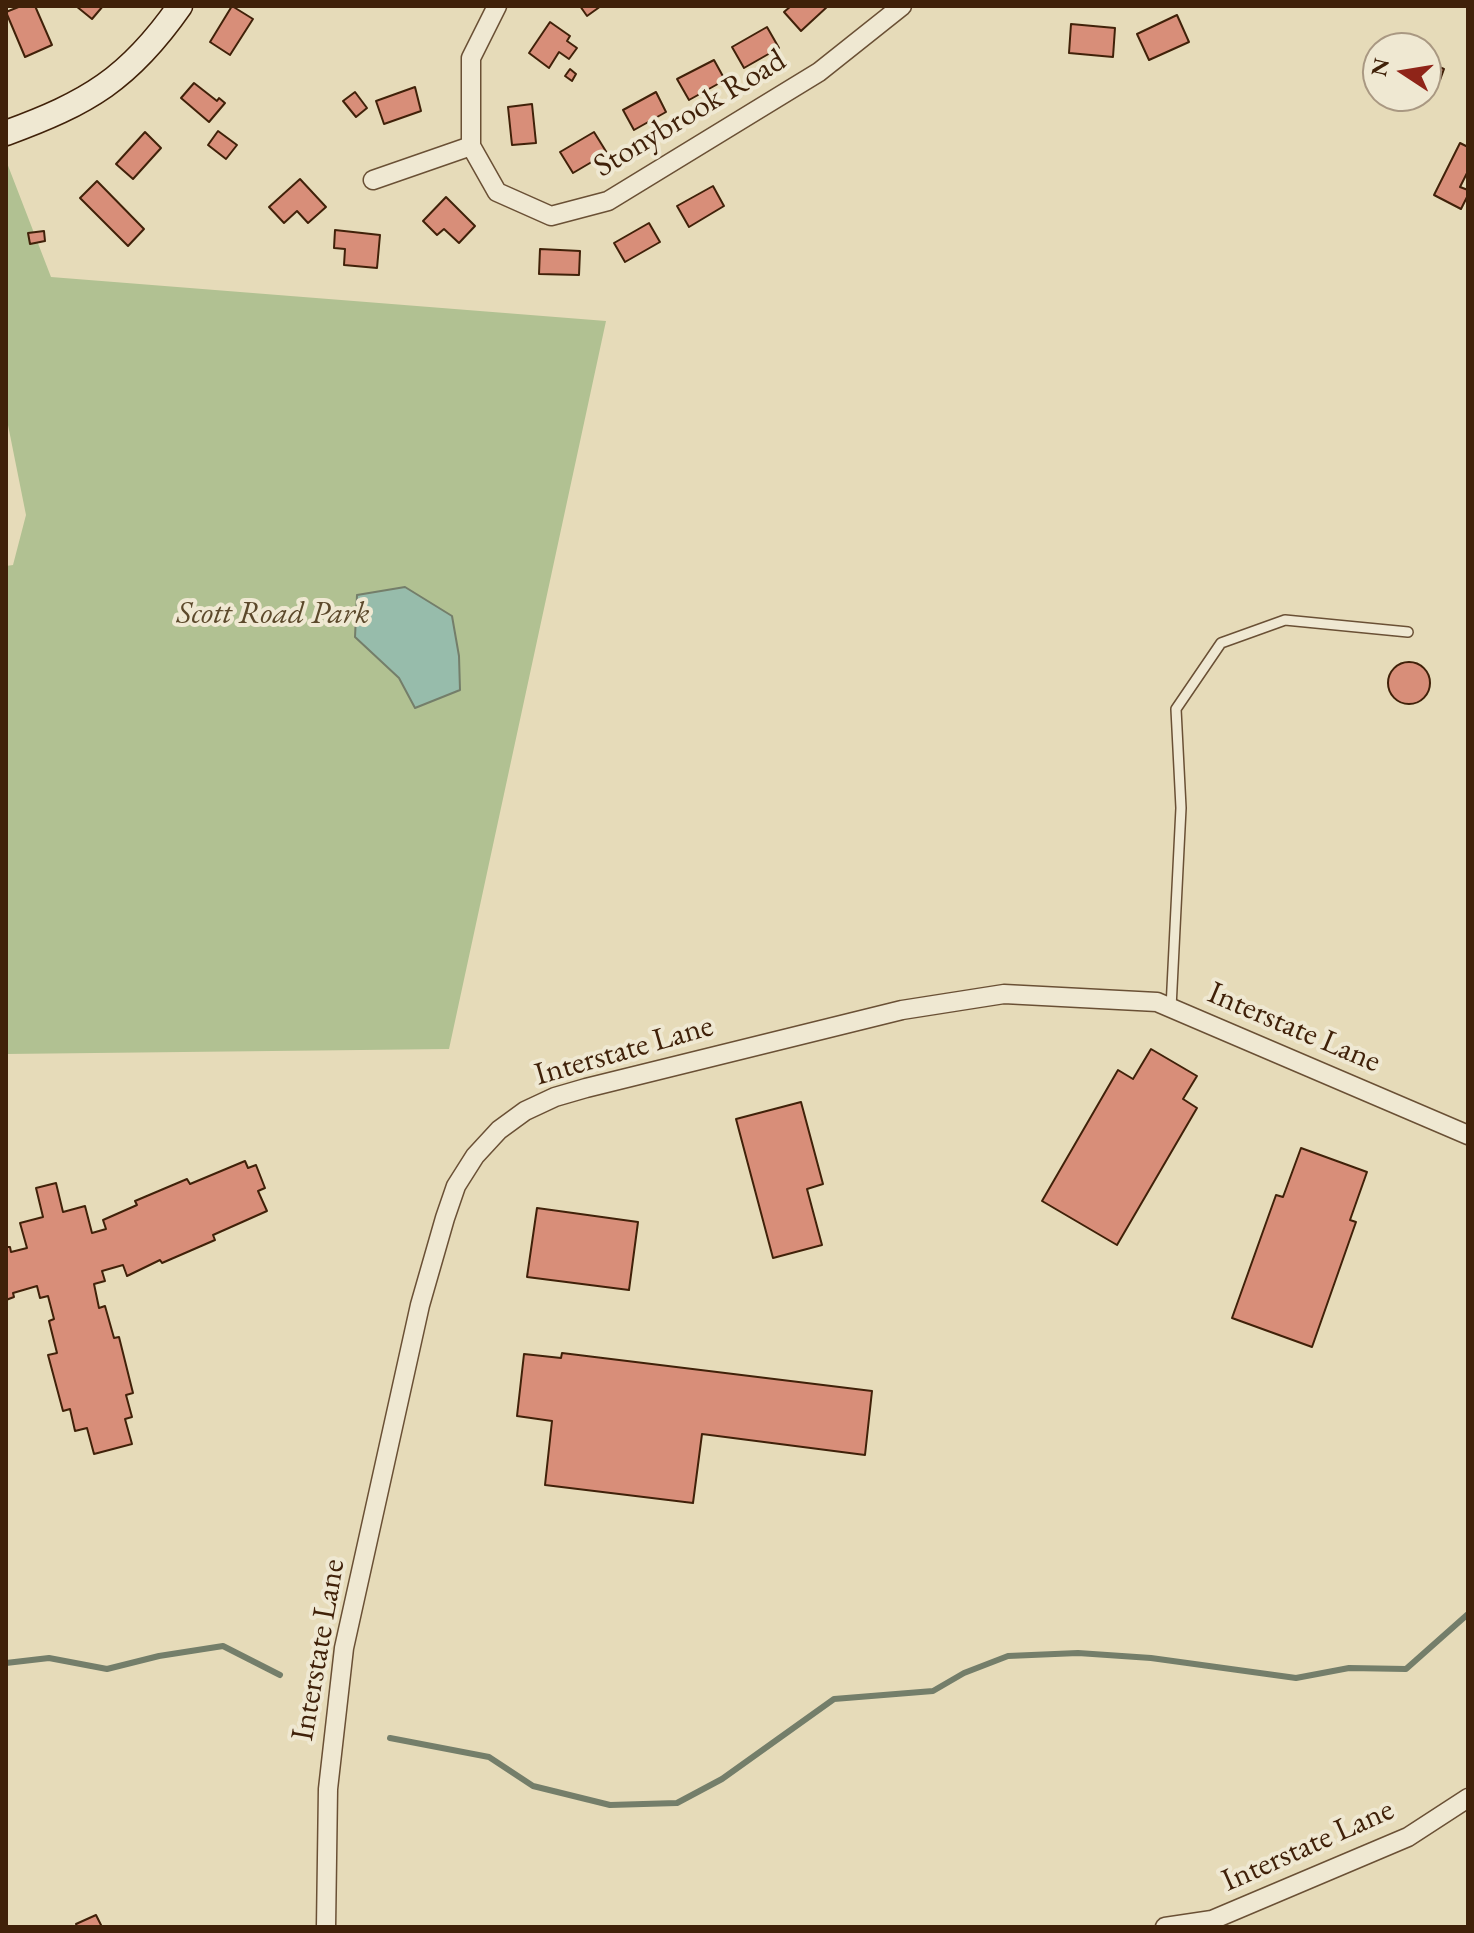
<!DOCTYPE html>
<style>
body{margin:0}
#map{position:relative;width:1474px;height:1933px;overflow:hidden;background:#e6dbb9;font-family:"EB Garamond",serif}
canvas{display:block}
.frame{position:absolute;inset:0;border:8px solid #402109;pointer-events:none}
.north{position:absolute;left:1362px;top:32px;width:80px;height:80px;box-sizing:border-box;background:#efe8d2;border:2px solid #a99882;border-radius:50%;rotate:282deg;font-size:22px;font-weight:700;line-height:32px;text-align:center;color:#402109}
.north::after{content:'';display:block;margin:auto;width:28px;height:36px;background:#8f2418;clip-path:polygon(50% 0,100% 100%,50% 72%,0 100%)}
</style>
<div id="map">
<canvas width="1474" height="1933"></canvas>
<div class="frame"></div>
<div class="north">N</div>
</div>
<script>
const g = document.querySelector('canvas').getContext('2d');
g.lineJoin = 'round';
function fillPath(path, color) {
  g.fillStyle = color;
  g.fill(path, 'evenodd');
}
function trace(path, color, width, dash) {
  g.strokeStyle = color;
  g.lineWidth = width;
  g.lineCap = dash ? 'butt' : 'round';
  g.setLineDash(dash || []);
  g.stroke(path);
}
function write(font, color, halo, rows, align = 'center') {
  g.font = font + ' "EB Garamond",serif';
  g.lineWidth = 8;
  g.setLineDash([]);
  g.textBaseline = 'middle';
  g.strokeStyle = halo;
  g.fillStyle = color;
  for (const [text, x, y, turn = 0] of rows) {
    g.save();
    g.translate(x, y);
    g.rotate((+turn || 0) * Math.PI / 180);
    g.textAlign = isNaN(turn) ? turn : align;
    if (halo) g.strokeText(text, 0, 0);
    g.fillText(text, 0, 0);
    g.restore();
  }
}
const green = new Path2D(`
 M7 163 51 277 606 321 449 1049 6 1054V566L13 565 26 515 6 415Z`);
const water = new Path2D(`
 M405 587 452 616 459 656 460 690 415 708 399 678 355 637 357 595Z`);
const stream = new Path2D(`
 M6 1663 49 1658 107 1669 159 1656 223 1646 280 1675
 M390 1738 489 1757 533 1786 610 1805 677 1803 722 1779 834 1699 933 1691 964 1673 1008 1656 1078 1653 1151 1658 1296 1678 1349 1668 1406 1669 1468 1614`);
const building = new Path2D(`
 M21 6H35L52 45 25 57 6 12Z
 M76 6H103L92 19Z
 M232 6 253 19 230 55 210 42Z
 M580 6H601L587 16Z
 M791 6H828L801 31 784 12Z
 M1177 15 1189 42 1149 60 1137 34Z
 M550 22 570 36 567 41 577 48 569 59 559 52 549 68 529 53Z
 M1071 24 1115 28 1113 57 1069 53Z
 M767 27 779 48 744 68 732 47Z
 M714 60 725 80 689 100 677 79Z
 M1437 66 1444 69 1440 80 1433 77Z
 M570 69 576 74 572 81 565 76Z
 M194 83 217 101 219 98 225 103 209 122 181 98Z
 M415 87 421 111 384 124 376 101Z
 M355 92 367 108 356 117 343 101Z
 M656 92 666 112 634 130 623 110Z
 M532 104 536 143 512 145 508 107Z
 M218 131 237 145 226 159 208 145Z
 M145 132 161 148 133 179 116 164Z
 M594 132 607 153 573 173 560 152Z
 M1460 143 1468 147V171L1460 187 1468 190V195L1461 209 1434 195Z
 M300 179 326 207 308 223 297 211 284 223 269 207Z
 M97 181 144 229 128 246 80 198Z
 M713 186 724 206 689 227 677 206Z
 M446 197 475 226 459 243 444 229 437 235 423 221Z
 M649 223 660 242 625 262 614 243Z
 M335 230 380 235 377 268 344 265 345 249 334 248Z
 M44 231 45 241 30 244 28 233Z
 M540 249 580 251 579 275 539 274Z
 M1388 683a21 21 0 1 1 42 0a21 21 0 1 1-42 0Z
 M1151 1049 1197 1076 1183 1099 1197 1108 1117 1245 1042 1201 1118 1070 1133 1079Z
 M801 1102 823 1184 807 1189 822 1245 773 1258 736 1119Z
 M1301 1148 1367 1172 1350 1220 1356 1222 1312 1347 1232 1318 1276 1195 1283 1197Z
 M245 1161 248 1168 256 1165 265 1188 258 1191 267 1211 213 1235 215 1240 162 1263 160 1260 127 1276 123 1265 102 1271 105 1281 94 1284 99 1308 105 1306 114 1338 119 1337 133 1393 126 1395 132 1417 125 1419 132 1444 94 1454 87 1428 75 1431 70 1409 63 1411 48 1355 57 1353 49 1321 54 1319 48 1296 40 1298 37 1286 13 1293 14 1297 6 1300V1247H10L11 1252 27 1248 20 1223 43 1217 36 1188 56 1183 63 1212 85 1206 92 1233 106 1229 103 1220 137 1205 135 1201 187 1179 190 1184Z
 M537 1208 638 1222 629 1290 527 1277Z
 M562 1353 872 1391 865 1455 702 1434 693 1503 545 1485 552 1421 517 1416 524 1354 561 1358Z
 M96 1915 102 1927H77L76 1924Z`);
const lane = new Path2D(`
 M1171 1008 1181 808 1176 709 1221 643 1285 620 1408 632`);
const street = new Path2D(`
 M497 6 471 58V146L497 192 551 216 608 201 819 72 902 6
 M373 180 471 146
 M326 1927 328 1789 344 1648 420 1305 445 1218 456 1186 475 1156 499 1130 525 1111 555 1097 586 1088 902 1010 1004 994 1157 1002 1468 1135
 M1165 1927 1212 1920 1408 1837 1468 1798`);
const secondary = new Path2D(`
 M6 133C88 103 129 79 180 6`);
const streetNames = [
 ["Stonybrook Road",690,114,-31],
 ["Interstate Lane",1294,1028,23],
 ["Interstate Lane",624,1051,-16],
 ["Interstate Lane",319,1650,-80],
 ["Interstate Lane",1308,1846,-24]
];
const parkNames = [
 ["Scott Road Park",273,614]
];
fillPath(green, '#b1c192');
fillPath(water, '#97bcab');
trace(water, '#747e6a', 2);
trace(stream, '#747e6a', 6);
fillPath(building, '#d88e79');
trace(building, '#402109', 2);
trace(lane, '#6a5035', 12);
trace(street, '#6a5035', 21);
trace(secondary, '#402109', 27);
trace(lane, '#efe8d2', 9);
trace(street, '#efe8d2', 18);
trace(secondary, '#efe8d2', 24);
write('32px', '#402109', '#efe8d2', streetNames);
write('italic 32px', '#5c492b', '#efe8d2', parkNames);
</script>
